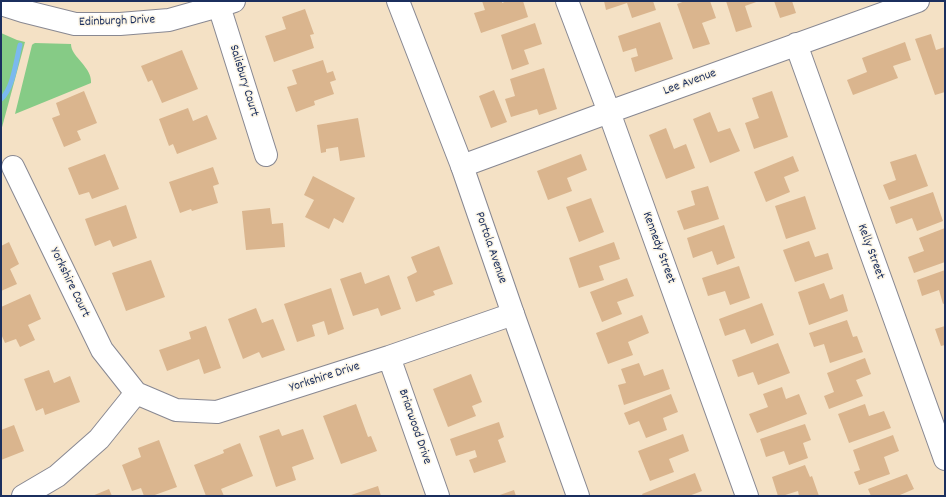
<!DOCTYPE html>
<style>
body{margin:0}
#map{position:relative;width:946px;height:497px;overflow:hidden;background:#f4e1c5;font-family:Dekko,sans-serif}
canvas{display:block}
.frame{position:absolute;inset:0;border:2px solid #1b2f5e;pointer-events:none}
</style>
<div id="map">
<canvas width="946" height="497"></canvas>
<div class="frame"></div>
</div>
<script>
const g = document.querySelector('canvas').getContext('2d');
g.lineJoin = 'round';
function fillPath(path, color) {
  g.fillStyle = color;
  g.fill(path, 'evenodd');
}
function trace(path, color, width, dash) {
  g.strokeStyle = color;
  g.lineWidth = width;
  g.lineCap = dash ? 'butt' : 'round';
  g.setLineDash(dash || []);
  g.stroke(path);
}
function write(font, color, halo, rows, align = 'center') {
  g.font = font + ' Dekko,sans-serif';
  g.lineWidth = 3;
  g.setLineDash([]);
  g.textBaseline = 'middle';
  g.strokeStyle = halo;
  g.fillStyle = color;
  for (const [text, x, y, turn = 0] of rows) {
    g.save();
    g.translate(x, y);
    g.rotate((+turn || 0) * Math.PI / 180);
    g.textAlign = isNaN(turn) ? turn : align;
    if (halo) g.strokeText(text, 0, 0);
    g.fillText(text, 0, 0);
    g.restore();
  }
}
const green = new Path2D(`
 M1 33 17 40 25 42 1 131Z
 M35 43 71 44C71 47 72 50 74 53 80 62 92 71 91 83L15 114 32 45 33 44Z`);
const stream = new Path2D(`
 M1 99C13 89 16 61 20 45`);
const building = new Path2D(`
 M482 1H502V3L507 1H523L528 17 481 33 474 13 485 10Z
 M604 1H653L656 10 632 18 627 3 606 10Z
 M685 1H710L716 18 702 23 710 44 693 49 677 4Z
 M726 1H759L745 6 752 27 736 32Z
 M774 1H792L796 13 780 18Z
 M305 9 314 34 310 35 314 48 274 62 265 36 286 29 282 17Z
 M660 22 673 59 635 72 631 58 638 56 636 48 623 52 618 36Z
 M535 23 542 44 524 50 529 64 512 70 501 35Z
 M931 34 936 50 945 47V92L935 95 915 39Z
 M905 42 911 60 893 66 898 78 853 95 847 80 867 72 862 58Z
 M182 50 198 89 162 103 152 80 148 82 141 66Z
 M323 60 327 73 333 71 336 80 330 82 334 94 314 101 315 105 296 112 287 87 297 84 292 70Z
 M544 68 557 109 539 115 537 109 511 117 505 99 515 96 510 79Z
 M494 90 507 122 491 128 479 96Z
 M84 91 97 123 77 131 81 140 64 147 52 118 60 115 56 103Z
 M772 91 788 137 754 149 745 123 759 118 752 98Z
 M188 108 193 121 207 115 217 139 177 154 173 144 169 146 159 119Z
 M710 112 718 132 730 128 740 151 710 163 693 119Z
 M358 118 365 157 340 161 338 147 326 149V152L321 153 317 125Z
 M666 128 674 149 686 144 695 168 666 179 649 135Z
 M105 154 119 189 92 199 89 192 79 195 68 168Z
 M581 154 587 170 567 178 572 191 548 200 537 171Z
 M916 154 928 186 889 200 883 185 896 180 890 162Z
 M793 156 799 171 784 177 790 192 766 202 754 172Z
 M213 167 219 184 213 186 218 203 192 211 191 209 180 213 169 182Z
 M313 176 355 198 343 223 334 218 329 229 305 217 314 200 304 195Z
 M708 186 719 219 684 230 677 211 695 205 691 191Z
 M933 192 943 221 917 231 912 218 896 224 890 207Z
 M805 196 816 229 786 239 775 206Z
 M591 198 604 232 579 242 566 207Z
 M126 205 137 238 113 247 110 240 95 246 85 219Z
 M270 208 272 224 283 223 285 247 246 250 242 211Z
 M724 225 735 258 717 265 712 251 693 258 687 238Z
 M945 228V262L914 273 908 257 924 251 919 238Z
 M809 241 815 257 828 253 833 269 795 282 783 250Z
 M9 242 19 264 10 269 17 284 1 291V246Z
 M614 242 620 259 599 266 604 280 579 288 569 258Z
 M439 246 453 284 433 291 435 295 416 302 407 277 417 272 411 257Z
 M151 260 165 297 126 311 112 273Z
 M739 266 750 298 730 305 725 291 708 296 702 278Z
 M945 270V303L943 304 939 290 922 296 917 280Z
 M361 272 365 284 389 275 401 309 381 316 378 308 353 316 340 279Z
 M627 278 634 296 617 302 622 314 602 322 590 292Z
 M824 283 830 299 843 294 848 311 809 325 798 292Z
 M331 288 344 329 328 335 324 321 312 325 315 336 297 342 284 304Z
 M30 294 41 319 28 325 35 340 20 347 16 339 5 343 1 334V307Z
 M762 303 774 335 751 344 745 329 725 336 719 319Z
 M256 308 262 323 273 319 285 350 262 358 259 352 243 359 228 319Z
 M642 315 649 333 628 342 633 355 608 364 596 333Z
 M847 320 853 337 857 336 863 352 830 363 824 344 814 347 809 333Z
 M206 326 221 368 204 374 199 359 167 371 159 350 191 339 189 332Z
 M945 326V345L941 346 935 329Z
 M778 343 790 373 758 385 753 372 738 377 732 360Z
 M865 358 871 374 856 380 863 396 829 409 824 396 834 392 827 373Z
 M639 363 644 376 663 369 670 389 624 405 618 385 626 383 621 369Z
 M49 370 54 383 70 376 80 402 45 415 43 408 36 411 24 379Z
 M471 374 482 402 472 406 476 416 448 427 433 389Z
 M782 387 786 399 799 394 807 414 757 433 749 414 768 407 763 394Z
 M671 394 678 412 663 418 667 430 646 438 639 421 629 425 624 413Z
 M356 404 368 437 371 436 377 451 341 464 323 416Z
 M865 404 869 416 884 411 891 428 849 443 838 414Z
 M499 422 504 437 498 440 506 462 474 473 469 460 477 457 475 450 456 456 450 439Z
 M805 424 811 440 803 443 808 458 789 465 784 451 766 457 760 439Z
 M14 425 24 451 1 460V430Z
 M279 429 282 436 303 429 314 459 292 467 296 480 276 487 259 436Z
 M683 434 689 451 669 459 674 472 650 481 638 451Z
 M893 435 899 451 884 457 890 474 859 485 854 472 860 470 853 450Z
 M159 440 177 487 152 496H144L141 488 132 491 122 465 141 457 138 448Z
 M240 443 253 476 221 489 224 496H206L194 465 224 453 223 450Z
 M805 465 810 477 812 476 819 496H799L798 491 782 496H778L772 477Z
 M695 473 702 491 689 496H643L642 494Z
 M907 474 914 489 900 495V496H871L868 489Z
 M378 486 381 496H348Z
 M109 489 112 496H92Z
 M514 490 516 496H497Z`);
const minor = new Path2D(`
 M567 1 609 112 747 496
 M1 4 23 11 75 24H120L169 20 219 6 234 1
 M219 6 266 155
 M796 44 945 459
 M462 166 609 112 918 1
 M13 167 102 350 136 393 176 410 217 412 389 357 513 314
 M389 357 438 496
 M23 496 57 476 99 439 136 393`);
const major = new Path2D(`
 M398 1 462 166 513 314 578 496`);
const streetNames = [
 ["Edinburgh Drive",117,22,-2],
 ["Salisbury Court",243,81,73],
 ["Lee Avenue",690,83,-20],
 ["Portola Avenue",490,248,71],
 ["Kennedy Street",658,248,70],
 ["Kelly Street",870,252,70],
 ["Yorkshire Court",69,283,64],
 ["Yorkshire Drive",325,378,-18],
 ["Briarwood Drive",414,427,71]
];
fillPath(green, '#86cb86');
trace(stream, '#7bb9ee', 5);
fillPath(building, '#dab58e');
trace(minor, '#888892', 24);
trace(major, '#888892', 24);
trace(minor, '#fff', 22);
trace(major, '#fff', 22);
write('13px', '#1b2f5e', '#fcf5e5', streetNames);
</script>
